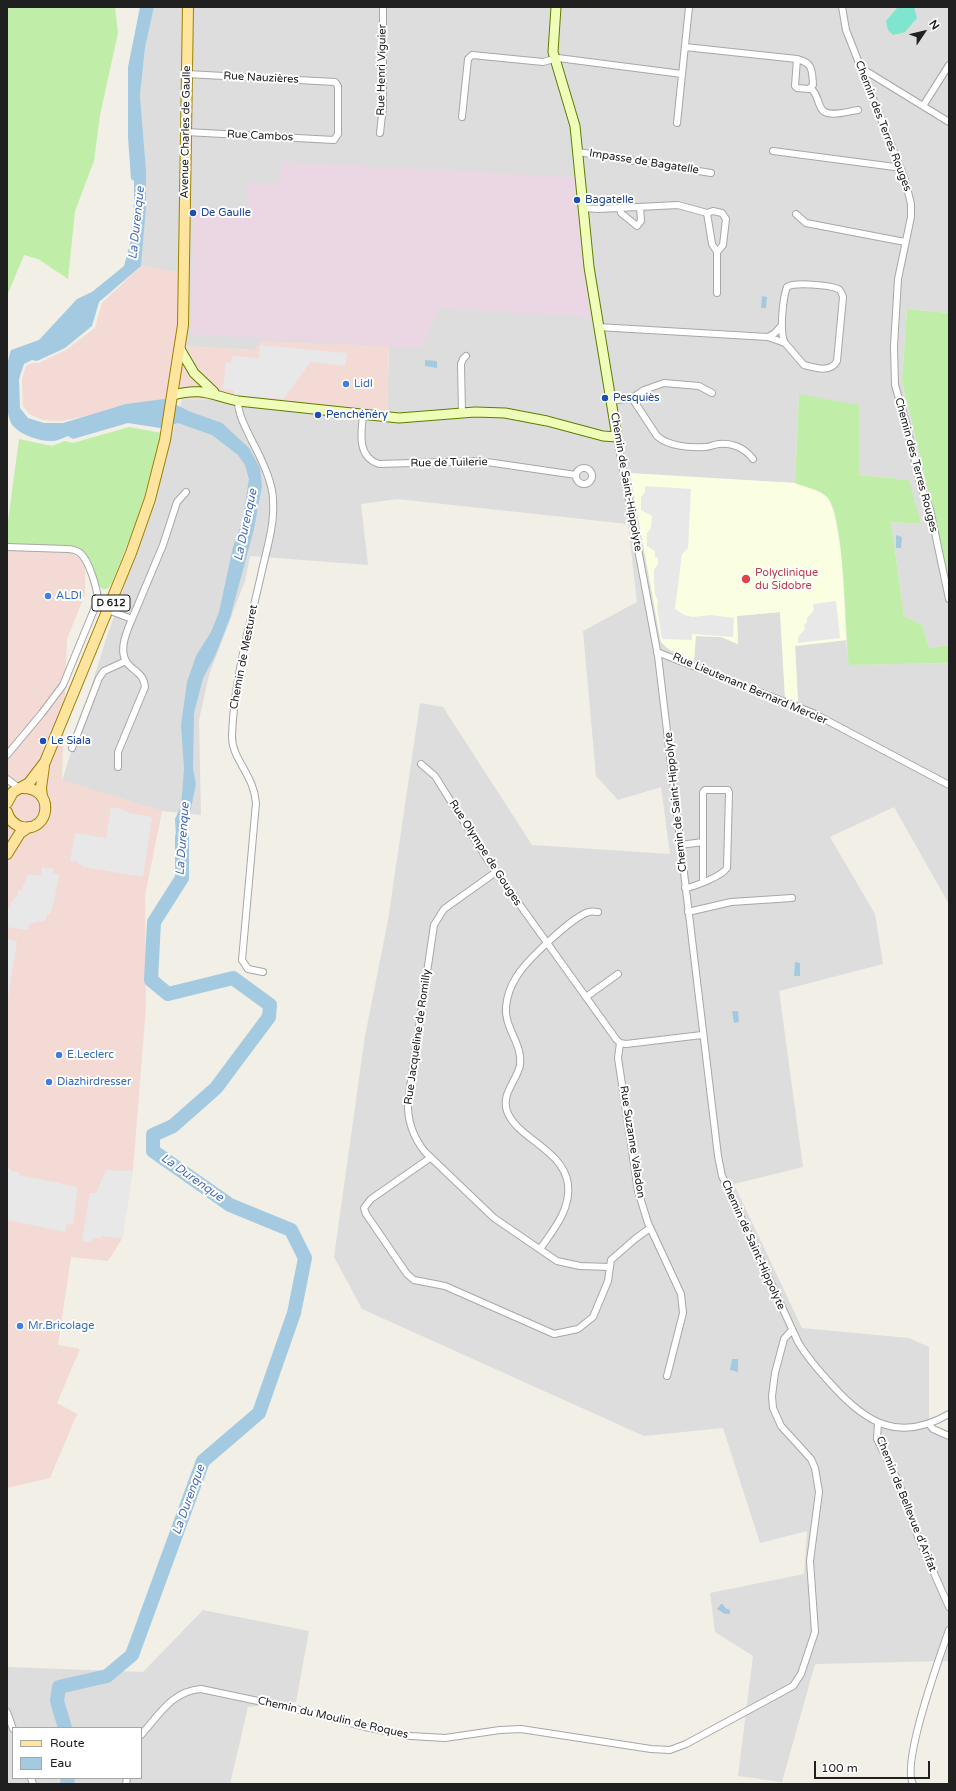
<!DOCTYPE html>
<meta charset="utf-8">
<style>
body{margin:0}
#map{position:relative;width:956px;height:1791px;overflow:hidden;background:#f1efe6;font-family:"Varela Round",sans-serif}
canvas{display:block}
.frame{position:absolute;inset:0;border:8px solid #202020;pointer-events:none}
.legend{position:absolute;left:12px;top:1727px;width:130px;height:52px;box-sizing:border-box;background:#fff;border:1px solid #a6a6a6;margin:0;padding:5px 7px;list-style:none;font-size:12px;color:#202020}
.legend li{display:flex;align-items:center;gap:8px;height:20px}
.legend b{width:20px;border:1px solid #a6a6a6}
.north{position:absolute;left:904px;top:12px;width:40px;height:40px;-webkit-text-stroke:3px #fff;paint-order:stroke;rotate:55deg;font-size:11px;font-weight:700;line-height:16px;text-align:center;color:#202020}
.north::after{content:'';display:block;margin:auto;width:14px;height:18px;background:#202020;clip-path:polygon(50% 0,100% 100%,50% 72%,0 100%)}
.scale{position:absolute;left:814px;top:1761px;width:116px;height:18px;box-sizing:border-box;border:2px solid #202020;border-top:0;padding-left:5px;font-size:12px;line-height:14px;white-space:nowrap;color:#202020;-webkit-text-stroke:3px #fff;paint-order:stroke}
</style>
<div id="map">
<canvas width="956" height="1791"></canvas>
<div class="frame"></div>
<ul class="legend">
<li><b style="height:5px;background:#ffe49d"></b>Route</li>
<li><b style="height:11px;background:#a4cae1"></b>Eau</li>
</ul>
<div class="north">N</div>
<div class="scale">100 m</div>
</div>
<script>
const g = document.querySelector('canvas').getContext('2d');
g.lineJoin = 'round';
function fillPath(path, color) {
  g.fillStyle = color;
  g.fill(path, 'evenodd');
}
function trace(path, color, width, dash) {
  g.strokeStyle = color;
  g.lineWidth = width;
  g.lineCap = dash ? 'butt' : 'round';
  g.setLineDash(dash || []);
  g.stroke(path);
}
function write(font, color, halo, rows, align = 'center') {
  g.font = font + ' "Varela Round",sans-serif';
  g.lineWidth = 4;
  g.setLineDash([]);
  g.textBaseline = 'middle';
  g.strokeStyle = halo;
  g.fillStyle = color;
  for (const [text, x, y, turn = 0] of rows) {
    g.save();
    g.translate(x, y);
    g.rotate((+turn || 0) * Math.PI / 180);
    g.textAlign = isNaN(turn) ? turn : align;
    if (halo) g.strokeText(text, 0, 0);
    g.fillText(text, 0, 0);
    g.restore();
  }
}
const residential = new Path2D(`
 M154 7H949V313L907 309 902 381 949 580V645L929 648 922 625 904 616 891 522 920 524 909 480 859 475 799 394 795 483 630 474 661 642 667 648 694 660 695 636 721 637 738 644 737 616 780 612 785 697 798 702 795 646 846 640 849 665 949 663V904L894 807 830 837 875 914 883 964 779 991 803 1167 734 1184 802 1328 909 1338 929 1347V1424L949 1431V1661L815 1664 782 1782 738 1776 753 1656 715 1632 710 1593 804 1574 807 1531 760 1543 723 1428 644 1436 362 1309 334 1257 365 1036 388 920 420 703 443 707 532 845 670 854 661 787 618 800 596 776 583 631 637 602 628 524 397 499 361 504 368 565 250 556 245 581 209 675 199 720 201 815 162 811 62 781 106 639 147 519 182 399 238 401 387 417 389 346 255 350 178 346V273L141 266 146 209V170L140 95 145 48Z
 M203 1610 309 1631 296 1702 248 1707 230 1784H7V1664L9 1667 143 1672ZM13 1728H141V1778H13Z`);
const commercial = new Path2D(`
 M141 266 178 272V346L254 350 260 341 389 346 387 417 238 401 182 399H164L62 421 43 420 29 414 23 406 22 378 26 366 32 363H39L66 350 95 328 102 303Z
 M7 550 71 553 81 559 85 569V594L67 639 62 780 162 811 145 896 146 1006 133 1170 122 1239 108 1261 71 1257 58 1345 80 1349 57 1403 77 1414 50 1478 7 1488Z`);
const industrial = new Path2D(`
 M282 162 575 177 592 317 439 308 422 348 191 334 194 208 247 213 248 184H282Z`);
const education = new Path2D(`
 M630 473 795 483 821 493 828 498 834 513 842 560 846 640 795 646 798 702 785 697 780 612 737 616 738 644 721 637 696 636 694 660 670 650 661 642Z`);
const grass = new Path2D(`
 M7 7H115L118 33 100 115 94 161 75 211 68 279 38 259 24 255 7 296Z
 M907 309 949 313V580L902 381Z
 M799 394 859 405V475L909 480 921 524 891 522 904 616 922 625 929 648 949 645V663L849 665C845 633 845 519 828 498 820 489 805 487 795 483Z
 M129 427 162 433 139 515 112 583 107 589H103L100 587 88 557 80 549 69 545H7V529L19 439 52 446 65 441 73 443Z`);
const pitch = new Path2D(`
 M898 7H914L917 18 905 32 893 35 888 30 886 21Z`);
const parking = new Path2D(`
 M260 345 347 353 345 366 311 362 283 399 234 395V390L223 389 226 362 231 363 232 356 259 358Z
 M645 486 691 489 688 548 682 554 675 609 684 615 693 617 711 615 734 618 733 637 692 634V640L662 639 657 608 658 601 655 594 654 582V570L658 564V558L655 557V551L647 546V533L651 528 652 516 641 510V497L645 492Z
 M836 601 840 638 798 643V637L805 629 804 624 807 623V618L814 610 813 604Z
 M111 807 122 809 129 813 152 817 143 877 83 867 76 861H70L75 833 106 838Z
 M42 867 54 869 53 873 59 874 54 902 50 914H47L46 920 29 924 28 930 7 927V908H10L11 902 17 896 18 891H21L28 874 41 876Z
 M7 939 17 941 7 1005Z
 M7 1165 13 1172H19V1175L78 1187 73 1225 67 1224 65 1232 7 1220Z
 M106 1169 118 1171 133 1170 122 1239 102 1236 101 1238H96L88 1242 82 1241 90 1193H96Z`);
const water = new Path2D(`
 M140 7H154L145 48 140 95 146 170V209L141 266 99 302 92 326 65 348 37 361 32 360 24 364 19 379 20 408 28 418 44 423H63L126 404 164 399 191 412 222 423 249 448 260 468 262 486 254 529 230 618 215 656 203 678 194 713 193 769 196 784 185 837 183 860 176 836 175 819 181 806 184 769 181 725 187 682 196 656 211 632 219 612 233 547 242 522 249 479 245 465 238 455 212 435 178 423 160 428 128 423 73 439 68 436C63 438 57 441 53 441 41 442 21 435 13 426 3 413 5 364 11 350L39 340 77 299 92 292 124 266 130 244 134 203V181L131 179 128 137V67Z
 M762 296 767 297 766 308H761Z
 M425 360 437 361V368L425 366Z
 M896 535 902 537 901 548H896Z
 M795 962 800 963V976H794Z
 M732 1011H738L739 1022 734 1023Z
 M732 1359H738V1372L730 1370Z
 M721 1604H723L725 1608 730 1610V1614H725L717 1609Z`);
const river = new Path2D(`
 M65 1728 57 1701 59 1687 107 1676 132 1655 203 1461 259 1413 294 1313 305 1258 291 1230 230 1205 153 1151V1135L173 1126 216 1088 269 1017 270 1005 233 978 168 994 151 980 154 922 182 878V837
 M67 1784 68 1778`);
const street = new Path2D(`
 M842 7 846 30 905 180 911 204V217L898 279 894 346 895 385 905 419 921 487 930 509 949 599
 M685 47 797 59 795 86 797 88 809 89 813 85C812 70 813 63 797 59
 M862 72 866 71 949 122
 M811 88C819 97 816 99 821 108 826 119 849 111 858 110
 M923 106 949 65
 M462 117 468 59 472 55 543 62 558 58 682 74
 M677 123 689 7
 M186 132 334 140 338 134V86L335 82 187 74
 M380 133 383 106V7
 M773 151 895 167 899 166
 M578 152 711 173
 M583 208 599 209 678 205 707 213 712 244 717 252 723 245 726 219 722 213 713 211 707 213
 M620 208 621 213 637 226 641 221 640 207
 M796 214 806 223 905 242
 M717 293V252
 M598 327 768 337 785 343 804 365C815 368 831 373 837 361L843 297C842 294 841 290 838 289 830 285 794 282 787 287 783 297 779 333 785 343
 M768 337 775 333 782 325
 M632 398 657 436C668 446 689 448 705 447 708 447 711 446 714 445 729 441 744 447 753 459
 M238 401C238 415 246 428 252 441 260 456 273 483 273 500 275 525 266 551 261 575 249 628 234 681 232 735 231 759 254 774 256 803L242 960 248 969 263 972
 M611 401 632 398 644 390 664 383 699 386 712 393
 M462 413 461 364 463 359 466 356
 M363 415C361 433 357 457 379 464L480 461 576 475
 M617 437 658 656 718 1156 722 1176 798 1342C807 1357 819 1371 832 1385 866 1423 899 1443 949 1414
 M576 476a8 8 0 1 1 16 0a8 8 0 1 1-16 0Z
 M7 547 67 549C72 549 76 550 80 553 89 560 97 588 98 600L63 685 42 713 7 755
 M108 610 132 619 163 545 177 502 186 492
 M657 652 813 713 949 785
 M72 748 99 678 104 671 126 661
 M421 764 435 776 487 859 616 1039 620 1043 626 1044 702 1035
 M118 767V752L145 687C144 676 138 673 131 667 116 655 126 633 132 619
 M7 779 20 789
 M680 845 703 842
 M496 872 444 909 434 925 408 1101C407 1121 413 1137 425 1152L494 1218 557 1261 580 1266 610 1267
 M685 888C694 887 722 876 727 868L729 793 728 790H705L703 792V881
 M688 912 731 902 792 898
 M586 997 618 974
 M620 1043 618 1058 638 1191 648 1223 681 1294 683 1313 667 1376
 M430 1158 371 1199 364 1208 366 1214 407 1274 414 1280 445 1286 554 1334 578 1329 593 1317 608 1281 611 1260 635 1239 650 1228
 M540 1249C554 1229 571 1209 568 1184 563 1149 516 1138 507 1111 501 1093 517 1081 520 1065 523 1044 504 1028 506 1007 507 996 511 985 517 976 526 961 573 916 589 912 592 911 595 912 598 912
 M878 1423 877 1439 898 1481 918 1537 949 1607
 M929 1424 933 1429 949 1436
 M7 1712 13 1729
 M141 1735C159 1715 172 1691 201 1689L296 1709 365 1727 411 1736 445 1738 500 1730 521 1729 651 1749 670 1750 686 1744 793 1686 801 1674 815 1632 810 1561 819 1492 815 1468 811 1459 781 1426 773 1408 772 1396 775 1373 784 1339 792 1330
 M31 1778 33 1784
 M126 1784 127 1778
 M913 1784C901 1763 940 1656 949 1630`);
const secondary = new Path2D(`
 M180 349 194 373 214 392
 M173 395C202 387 211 395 238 401L399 418 475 412 505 413 547 421 603 436 617 437 589 267 575 126 553 52 556 7`);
const primary = new Path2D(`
 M42 797 41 788 44 766
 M7 803 13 792 29 783 45 762 131 553 150 499 165 440 183 325 188 7
 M7 812C9 819 14 825 22 827 50 833 56 787 22 788
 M7 854 20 833 29 827`);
const markers = [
 [577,200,4,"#1a4fb4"],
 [193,213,4,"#1a4fb4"],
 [346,384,4,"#3f7fe0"],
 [605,398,4,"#1a4fb4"],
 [318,415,4,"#1a4fb4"],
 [746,579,5,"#e0444e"],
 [48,596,4,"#3f7fe0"],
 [43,741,4,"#1a4fb4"],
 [59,1055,4,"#3f7fe0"],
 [49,1082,4,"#3f7fe0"],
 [20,1326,4,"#3f7fe0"]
];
const shields = [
 [111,603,38]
];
const shieldNames = [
 ["D 612",111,603]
];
const streetNames = [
 ["Rue Henri Viguier",382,70,-89],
 ["Rue Nauzières",261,78,3],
 ["Chemin des Terres Rouges",883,126,69],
 ["Avenue Charles de Gaulle",186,132,-89],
 ["Rue Cambos",260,136,3],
 ["Impasse de Bagatelle",644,162,9],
 ["Rue de Tuilerie",449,463,-1],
 ["Chemin des Terres Rouges",916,465,75],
 ["Chemin de Saint-Hippolyte",626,482,80],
 ["Chemin de Mesturet",244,657,-79],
 ["Rue Lieutenant Bernard Mercier",750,689,23],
 ["Chemin de Saint-Hippolyte",676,802,-96],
 ["Rue Olympe de Gouges",485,853,57],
 ["Rue Jacqueline de Romilly",418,1037,-82],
 ["Rue Suzanne Valadon",632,1142,81],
 ["Chemin de Saint-Hippolyte",753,1245,66],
 ["Chemin de Bellevue d'Arifat",906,1504,68],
 ["Chemin du Moulin de Roques",333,1718,13]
];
const transitNames = [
 ["Bagatelle",585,200],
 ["De Gaulle",201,213],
 ["Pesquiès",613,398],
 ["Penchénéry",326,415],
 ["Le Siala",51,741]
];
const shopNames = [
 ["Lidl",354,384],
 ["ALDI",56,596],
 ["E.Leclerc",67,1055],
 ["Diazhirdresser",57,1082],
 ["Mr.Bricolage",28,1326]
];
const healthNames = [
 ["Polyclinique",755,573],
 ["du Sidobre",755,586]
];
const waterNames = [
 ["La Durenque",137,223,-84],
 ["La Durenque",246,525,-78],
 ["La Durenque",183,839,-86],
 ["La Durenque",192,1178,35],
 ["La Durenque",189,1500,-70]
];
fillPath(residential, '#dedddd');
fillPath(commercial, '#f3dad4');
fillPath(industrial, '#ebd7e4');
fillPath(education, '#faffe1');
fillPath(grass, '#c0eea9');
fillPath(pitch, '#7fe5ce');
fillPath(parking, '#e8e8e8');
fillPath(water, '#a4cae1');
trace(river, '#a4cae1', 14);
trace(street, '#a7a7a7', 8);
trace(secondary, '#5c7e00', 11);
trace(primary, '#9c8100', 12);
trace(street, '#fff', 6);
trace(secondary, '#effdb8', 9);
trace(primary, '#ffe49d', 10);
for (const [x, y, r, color] of markers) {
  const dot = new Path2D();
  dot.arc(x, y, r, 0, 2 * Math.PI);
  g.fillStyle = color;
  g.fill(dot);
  trace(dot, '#fff', 1.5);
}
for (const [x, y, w] of shields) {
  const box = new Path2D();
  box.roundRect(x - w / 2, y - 8, w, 16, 3);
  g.fillStyle = '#fff';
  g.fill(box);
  trace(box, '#202020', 1);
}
write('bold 10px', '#202020', null, shieldNames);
write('11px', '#202020', '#fff', streetNames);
write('11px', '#164399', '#fff', transitNames, 'left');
write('11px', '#366cbe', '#fff', shopNames, 'left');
write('11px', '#be3a42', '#fff', healthNames, 'left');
write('italic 12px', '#456cb7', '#fff', waterNames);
</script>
